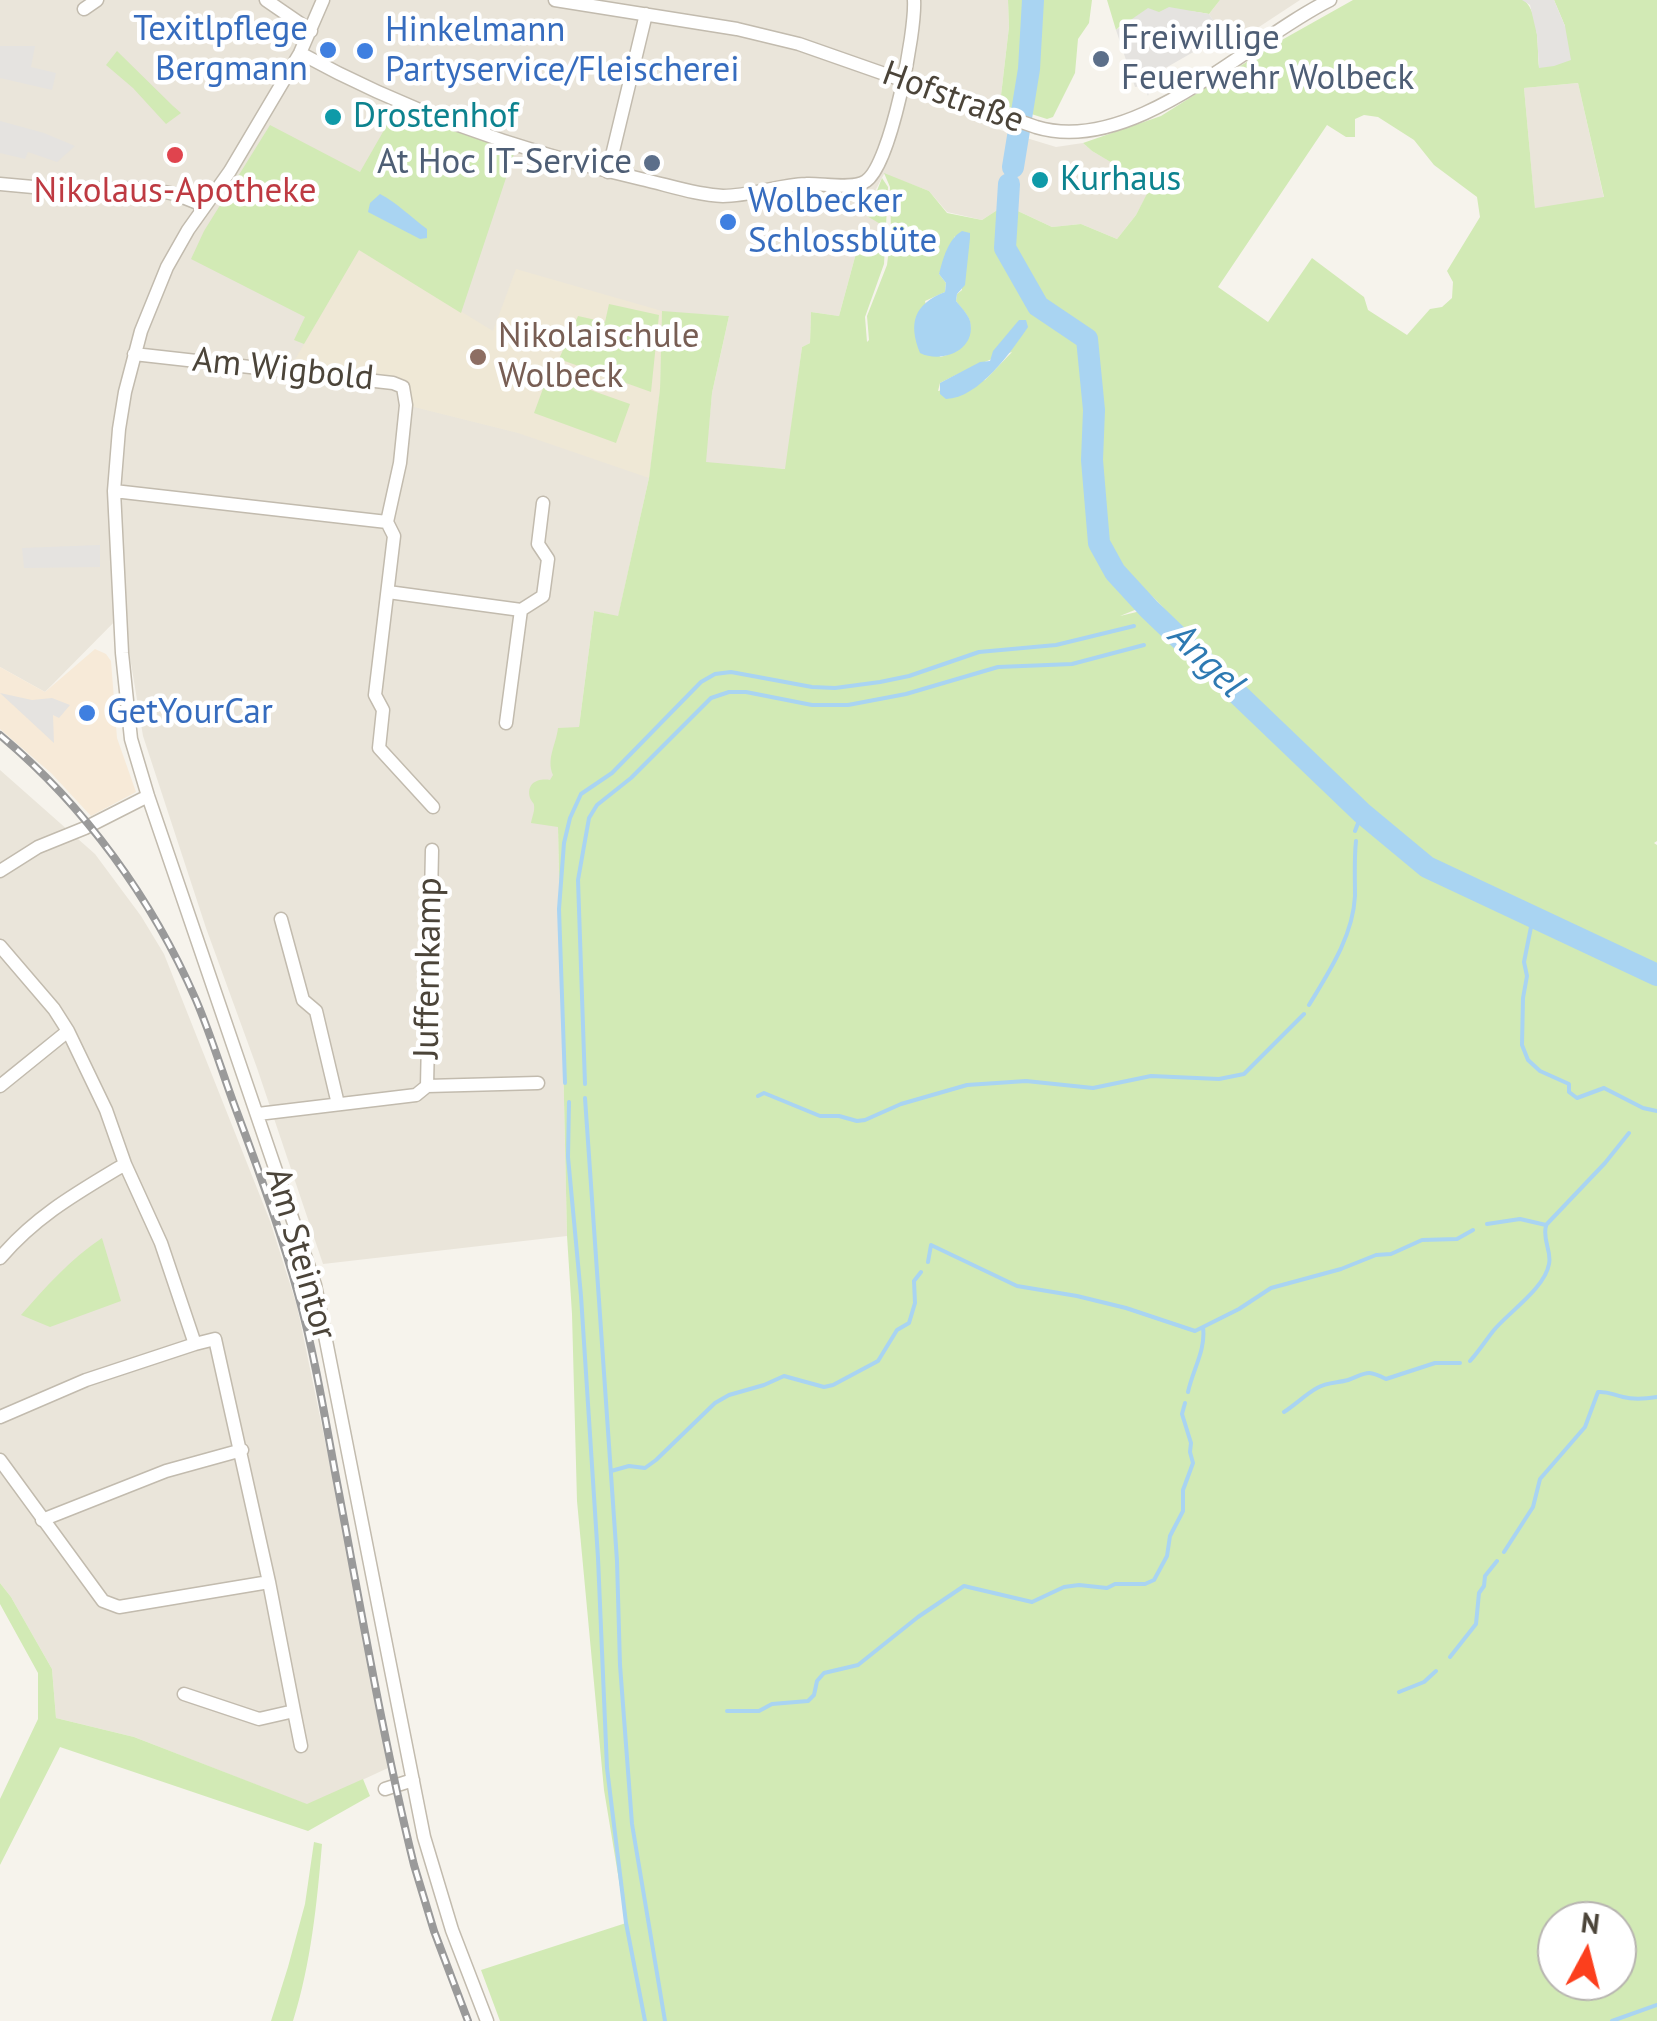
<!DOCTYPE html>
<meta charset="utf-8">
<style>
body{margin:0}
#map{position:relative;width:1657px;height:2021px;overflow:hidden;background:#f6f3ec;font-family:"PT Sans",sans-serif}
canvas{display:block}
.north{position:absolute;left:1537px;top:1901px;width:100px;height:100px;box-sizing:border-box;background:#fff;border:2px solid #b7b4b0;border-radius:50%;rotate:7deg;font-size:28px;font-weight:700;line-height:40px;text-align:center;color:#4b4439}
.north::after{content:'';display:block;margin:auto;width:35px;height:45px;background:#fc3f1d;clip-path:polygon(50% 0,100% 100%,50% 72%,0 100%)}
</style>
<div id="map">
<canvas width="1657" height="2021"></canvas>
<div class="north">N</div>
</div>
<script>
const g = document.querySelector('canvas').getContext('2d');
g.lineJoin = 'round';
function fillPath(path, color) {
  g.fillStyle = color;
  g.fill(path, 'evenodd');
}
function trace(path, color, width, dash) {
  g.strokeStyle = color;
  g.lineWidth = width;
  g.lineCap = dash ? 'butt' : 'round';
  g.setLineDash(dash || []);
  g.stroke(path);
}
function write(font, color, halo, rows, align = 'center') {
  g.font = font + ' "PT Sans",sans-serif';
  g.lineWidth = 9;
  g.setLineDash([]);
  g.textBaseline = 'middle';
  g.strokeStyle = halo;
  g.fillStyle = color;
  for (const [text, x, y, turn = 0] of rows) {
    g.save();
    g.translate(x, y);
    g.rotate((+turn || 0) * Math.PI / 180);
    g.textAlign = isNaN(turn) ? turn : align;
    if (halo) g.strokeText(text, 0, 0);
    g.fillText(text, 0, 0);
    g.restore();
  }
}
const residential = new Path2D(`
 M0 0H1008L1009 27 997 129 1056 147 1083 143 1092 151 1152 186 1136 215 1117 239 1081 224 1052 227 1005 205 982 220 947 212 929 191 884 174 875 191 882 225 875 247 858 246 839 316 811 312 810 343 802 347 786 469 705 463 712 393 729 316 662 312 660 389 649 478 618 617 594 611 579 727 558 826 567 1236 323 1264 257 1068 206 928 143 736 127 639V609L45 692 0 667Z
 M1220 0H1300L1230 46 1209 14Z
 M1578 83 1604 198 1535 209 1524 88Z
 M0 770 95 854 141 916 164 954 270 1221 297 1306 340 1513 388 1768 308 1805 134 1737 56 1718 52 1669 11 1597 0 1583Z`);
const commercial = new Path2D(`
 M95 649 106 654 111 661 117 738 136 792 91 816 51 773 0 729V667L45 692Z`);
const education = new Path2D(`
 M359 249 493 331 516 269 662 311 660 389 649 478 518 433 406 405 403 387 289 370Z`);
const green = new Path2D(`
 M1008 0H1092L1089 23 1078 39 1075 73 1053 117 1047 119 1000 104 1009 27Z
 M1107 0H1220L1209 14C1168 6 1156 13 1119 27L1116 30Z
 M1353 0H1524C1540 15 1537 47 1539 67L1565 26 1554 0H1657V841L1654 843 1657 845V2021H500L481 1970 626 1923 604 1790 577 1501 572 1314 567 1236 558 827 531 823C532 817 535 811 534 805 534 803 531 801 530 798 526 783 538 778 550 780L553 775C546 759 556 745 558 728L579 727 594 611 618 616 649 478 660 389 662 311 729 316 712 393 706 462 785 469 802 347 810 343 811 312 839 316 858 246 875 247 882 225 867 216 882 178 888 187 884 264 865 317 867 342 869 340 867 316 887 265 891 232 890 187 884 173 929 191 947 213 982 220 1005 205 1052 227 1081 224 1117 239 1136 215 1151 186 1092 151 1083 143 1161 116 1280 41ZM1578 83 1604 197 1535 208 1524 88ZM1364 115 1378 117 1414 140 1434 165 1477 197 1480 217 1447 271 1453 282 1452 298 1442 307 1430 309 1407 335 1368 310 1364 297 1312 258 1268 322 1218 287 1327 125 1346 137H1355V119ZM955 236 962 290 957 294 956 301C960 307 968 314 970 322 973 343 957 353 940 357L925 301 945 292 946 283 939 274ZM1096 340C1105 405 1084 504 1117 561 1128 579 1152 593 1165 610L1149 609 1120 616 1142 607 1116 579 1093 543 1084 344ZM1012 352 985 380 938 391 940 383C964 371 986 360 1012 352ZM1557 1921H1617V1981H1557Z
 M117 51 173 106 181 113 166 124 133 88 106 65Z
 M399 104 514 154 461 313 359 250 304 344 294 340 305 317 191 259 204 231 270 125 360 172Z
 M609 304 659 315 651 392 559 359 578 316 605 322Z
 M548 375 630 404 616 443 534 413Z
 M102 1238 121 1301 50 1327 21 1315C46 1287 70 1259 102 1238Z
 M0 1583 11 1597 52 1669 56 1718 134 1737 307 1804 363 1779 370 1796 308 1831 60 1747 0 1865V1799L38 1719V1673L0 1604Z
 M314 1842 322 1844C317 1903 311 1964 293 2021H271L288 1967 305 1904Z`);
const parking = new Path2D(`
 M1522 0H1554L1565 26 1571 60 1554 66 1539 68 1537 35 1530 5Z
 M1169 7 1209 14 1223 35 1155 74 1148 96 1144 86 1135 87 1116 30 1148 8 1159 12Z
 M0 46H35L31 67 56 73 52 90 0 78Z
 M0 121 44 133 75 146 57 162 28 152 25 159 0 153Z
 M100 545V567L24 568 22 548Z
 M0 693 32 700 52 698 70 705 59 718 53 715 54 743Z`);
const water = new Path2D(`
 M380 194C397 203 411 217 427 229V238L420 239 368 212 370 203Z
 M962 231 970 233V238L965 285 957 294 956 301C960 306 968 314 970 321 977 350 942 364 920 353 908 323 914 304 945 292L946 283 939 274C943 259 948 239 962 231Z
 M1019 320H1026L1028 327C1011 352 979 398 946 399L940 394V383L980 362 990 361 993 351Z`);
const stream = new Path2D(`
 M1150 621 1157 617
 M1168 640 1176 635
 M1355 831 1362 813
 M1533 917 1524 962 1527 976 1523 998 1522 1045 1528 1060 1540 1071 1569 1084V1092L1577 1098 1604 1088 1643 1108 1657 1111
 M1309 1005C1329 972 1353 936 1355 896 1355 877 1354 859 1356 841
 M565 1083 559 909 564 843 570 818 581 794 612 773 701 682 715 674 731 672 812 687 835 688 880 682 909 676 979 652 1056 645 1134 626
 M585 1084 578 880 589 818 597 805 631 778 711 698 729 692H746L812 705H848L906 694 998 667 1072 664 1144 645
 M758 1096 764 1093 820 1116H839L857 1121 865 1120 901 1104 967 1085 1026 1081 1093 1088 1151 1076 1219 1079 1244 1074 1304 1014
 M585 1098 617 1561 620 1665 632 1824 665 2021
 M569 1102 568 1157 581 1296 598 1558 607 1768 626 1923 645 2021
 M1487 1224 1520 1219 1546 1225 1605 1163 1629 1133
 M928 1262 931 1245 1017 1286 1077 1296 1126 1308 1195 1331 1239 1309 1271 1288 1341 1269 1376 1255 1391 1254 1422 1240 1457 1239 1473 1230
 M1470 1361C1479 1351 1486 1340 1494 1330 1509 1312 1545 1288 1549 1264 1552 1251 1542 1240 1546 1226
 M1188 1392C1193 1369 1206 1350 1203 1327
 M1284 1412C1295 1405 1306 1394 1317 1388 1327 1382 1338 1383 1348 1380 1367 1373 1366 1369 1386 1379L1435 1363H1460
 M611 1471 629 1466 645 1468 656 1460 715 1403 729 1395 764 1385 784 1376 824 1387 833 1385 878 1361 897 1330 909 1323 915 1303 914 1281 921 1272
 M1504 1552 1533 1507 1540 1479 1585 1427 1598 1392C1608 1391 1613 1395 1623 1397 1634 1400 1645 1399 1657 1397
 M1450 1657 1476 1624 1479 1593 1484 1586 1485 1576 1497 1561
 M1399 1692 1424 1682 1436 1671
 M727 1711H759L772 1704 808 1701 814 1695 817 1681 824 1673 858 1665 918 1617 964 1586 1032 1602 1064 1587 1079 1585 1107 1588 1115 1584H1145L1154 1580 1167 1556 1170 1536 1183 1511V1490L1193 1463 1190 1452 1191 1443 1182 1414 1185 1403
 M1612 2021 1657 2005`);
const river = new Path2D(`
 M1013 167 1029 69 1033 0
 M1009 184 1005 248 1038 306 1087 339 1094 410 1092 460 1099 543 1115 572 1149 609 1362 813 1427 867 1657 975`);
const minor = new Path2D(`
 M266 0 311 31
 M323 0 300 53 230 171 188 230 167 267 141 331 125 392 119 429 114 491 122 653 131 739 148 796 315 1285 424 1837 452 1930 487 2021
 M555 0 737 29 799 44 1036 127C1134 157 1248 40 1330 0
 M84 9 97 0
 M300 53C407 112 523 152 641 179 668 185 696 195 723 196 751 196 778 185 806 184 821 183 854 190 866 181 891 164 916 31 914 0
 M608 172 646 14
 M0 184 44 188 149 189 175 194 205 206
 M134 354 393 383 403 387 406 405 400 463 387 522 394 536 375 695 383 710 379 748 433 807
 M114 491 387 522
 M388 592 521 610 543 596 548 559 538 544 543 503
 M506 723 521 610
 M0 871 38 847 85 828 148 796
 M281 919 303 1000 316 1011 338 1104
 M0 946 54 1009 68 1031 106 1110 125 1164 161 1243 195 1344 215 1339 269 1582 294 1711 259 1719 184 1694
 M0 1086 68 1031
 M427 1086 538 1083
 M258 1114 416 1095 427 1086 432 850
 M0 1258C37 1215 77 1193 125 1164
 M0 1417 86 1380 195 1344
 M0 1460 103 1601 119 1607 269 1582
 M42 1520 166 1471 242 1450
 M294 1711 301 1746
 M385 1789 413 1780`);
const rail = new Path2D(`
 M0 735C85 806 152 899 196 1000 211 1035 222 1072 235 1107 258 1168 281 1231 298 1294 314 1352 324 1412 335 1472 360 1603 382 1735 414 1865L434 1931 468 2021`);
const markers = [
 [328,50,10,"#3f7fe0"],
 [365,51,10,"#3f7fe0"],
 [1101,59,10,"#5c6f8a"],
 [333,117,10,"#0f9aa8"],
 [175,155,10,"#e0444e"],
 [652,163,10,"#5c6f8a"],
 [1040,180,10,"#0f9aa8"],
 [728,222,10,"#3f7fe0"],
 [478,357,10,"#8d6e63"],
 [87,713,10,"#3f7fe0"]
];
const shopNames = [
 ["Texitlpflege",308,30,"right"],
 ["Bergmann",308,70,"right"],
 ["Hinkelmann",385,31],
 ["Partyservice/Fleischerei",385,71],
 ["Wolbecker",748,202],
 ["Schlossblüte",748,242],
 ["GetYourCar",107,713]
];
const serviceNames = [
 ["Freiwillige",1121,39],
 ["Feuerwehr Wolbeck",1121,79],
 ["At Hoc IT-Service",632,163,"right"]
];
const streetNames = [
 ["Hofstraße",953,98,20],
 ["Am Wigbold",283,370,6],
 ["Juffernkamp",429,968,-89],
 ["Am Steintor",300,1254,74]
];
const cultureNames = [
 ["Drostenhof",353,117],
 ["Kurhaus",1060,180]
];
const healthNames = [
 ["Nikolaus-Apotheke",175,192]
];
const educationNames = [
 ["Nikolaischule",498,337],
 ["Wolbeck",498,377]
];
const waterNames = [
 ["Angel",1206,661,44]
];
fillPath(residential, '#eae5da');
fillPath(commercial, '#f7ead8');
fillPath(education, '#efe8d6');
fillPath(green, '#d2eab5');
fillPath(parking, '#e5e3e0');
fillPath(water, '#a9d4f2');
trace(stream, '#a9d4f2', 4);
trace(river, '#a9d4f2', 22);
trace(minor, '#c2bbae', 15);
trace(minor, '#fff', 12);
trace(rail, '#9a9a9a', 8);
trace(rail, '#fff', 4, [11]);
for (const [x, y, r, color] of markers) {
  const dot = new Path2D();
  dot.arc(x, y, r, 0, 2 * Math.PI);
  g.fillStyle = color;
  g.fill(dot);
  trace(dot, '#fff', 4);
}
write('35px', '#366cbe', '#fff', shopNames, 'left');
write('35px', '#4e5e75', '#fff', serviceNames, 'left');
write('35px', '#4b4439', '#fff', streetNames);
write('35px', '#0d838f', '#fff', cultureNames, 'left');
write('35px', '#be3a42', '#fff', healthNames);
write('35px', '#785e54', '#fff', educationNames, 'left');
write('italic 38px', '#2e7ab2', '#fff', waterNames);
</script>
